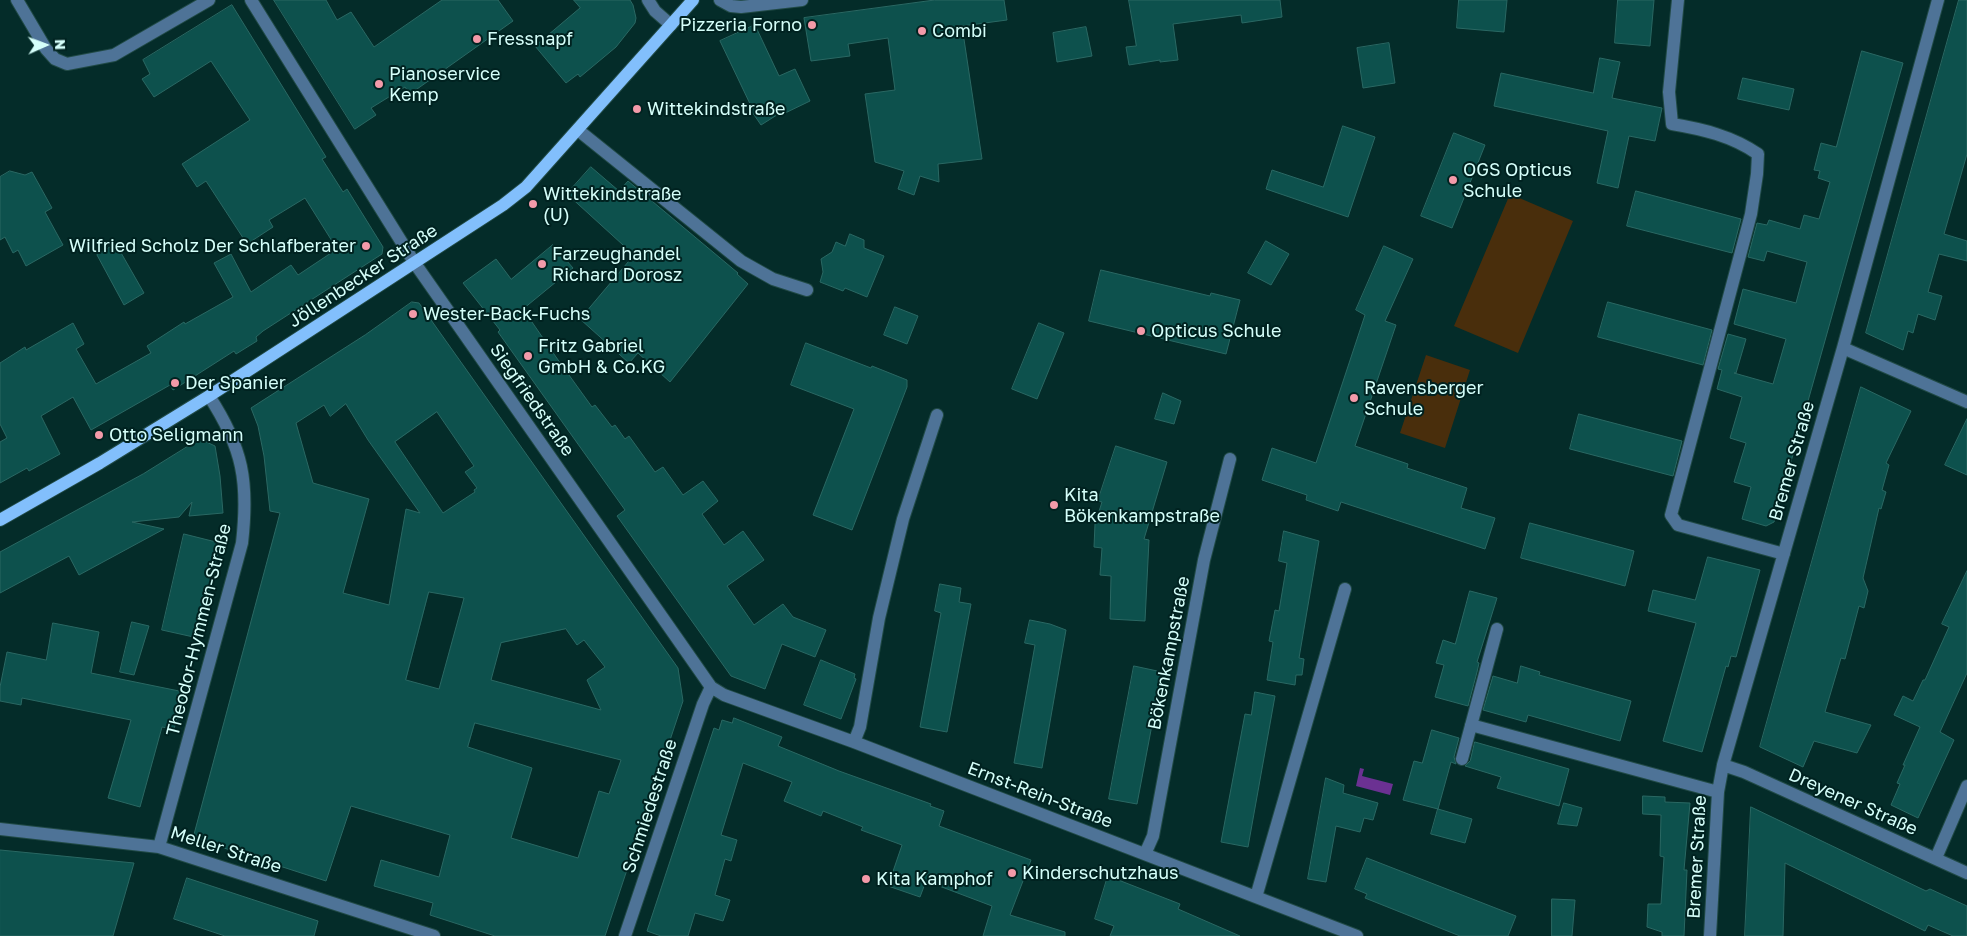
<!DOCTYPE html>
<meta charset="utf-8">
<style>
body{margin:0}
#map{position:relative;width:1967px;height:936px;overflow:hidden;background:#042c29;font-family:"Golos Text",sans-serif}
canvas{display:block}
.north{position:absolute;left:20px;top:20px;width:50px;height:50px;-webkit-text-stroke:4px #002220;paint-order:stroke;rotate:88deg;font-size:14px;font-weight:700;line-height:20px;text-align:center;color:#d5fffa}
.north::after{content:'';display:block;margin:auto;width:18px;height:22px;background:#d5fffa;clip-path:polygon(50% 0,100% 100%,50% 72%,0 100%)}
</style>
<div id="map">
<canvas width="1967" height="936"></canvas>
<div class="north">N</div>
</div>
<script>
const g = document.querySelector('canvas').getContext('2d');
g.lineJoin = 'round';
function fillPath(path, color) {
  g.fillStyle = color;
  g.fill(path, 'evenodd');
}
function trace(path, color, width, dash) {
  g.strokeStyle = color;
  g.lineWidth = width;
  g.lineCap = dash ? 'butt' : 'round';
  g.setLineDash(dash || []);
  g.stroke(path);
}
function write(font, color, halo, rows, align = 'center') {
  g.font = font + ' "Golos Text",sans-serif';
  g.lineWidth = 4;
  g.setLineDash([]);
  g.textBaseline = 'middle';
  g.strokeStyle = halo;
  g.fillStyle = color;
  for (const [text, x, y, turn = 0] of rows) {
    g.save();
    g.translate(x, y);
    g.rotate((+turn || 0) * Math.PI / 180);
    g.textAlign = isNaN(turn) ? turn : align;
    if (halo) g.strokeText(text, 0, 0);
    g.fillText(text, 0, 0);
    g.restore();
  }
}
const green = new Path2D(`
 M1510 194 1573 221 1518 353 1454 326Z
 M1426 355 1470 370 1445 448 1400 433Z`);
const water = new Path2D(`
 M1360 768 1364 769 1362 776 1393 784 1390 795 1356 786Z`);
const building = new Path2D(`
 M274 0H326L337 20 351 12 374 47 442 0H498L513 21 410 94 405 87 371 108 376 115 355 129Z
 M574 0H630L633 5 636 18 635 23 616 47 580 77 578 74 566 83 535 46 580 8Z
 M935 0H1004L1007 20 962 26 982 159 938 164 939 182 920 176 914 195 898 189 904 171 875 162 865 94 895 90 888 38 848 44 850 56 811 61 804 18Z
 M1129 0H1280L1282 17 1242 23 1241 15 1173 24 1178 60 1160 62V60L1129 65 1126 47 1136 46Z
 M1459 0H1507L1504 32 1457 28Z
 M1618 0H1654L1650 46 1615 43Z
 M1959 0H1967V154L1944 234 1967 241V261L1939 254 1928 292 1942 296 1935 320 1918 314 1913 333 1908 331 1903 350 1866 333Z
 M232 5 326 157 322 159 343 192 347 189 383 247 382 254 263 331 256 337 257 341 236 354 234 351 173 390 170 385 91 430 73 397 41 416 60 454 29 471 27 468 0 483V442L7 438 0 424V363L25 347 26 350 73 323 84 344 76 349 96 384 151 353 147 346 184 322 185 324 233 297 214 263 231 254 251 292 291 265 298 275 337 249 305 198 269 220 273 227 247 244 206 181 197 187 182 164 250 120 211 61 154 97 142 79 150 74 143 60Z
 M755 25 779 76 795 69 810 101 781 115 780 113 761 125 750 109 752 108 720 41Z
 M1086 27 1092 56 1057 62 1053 33Z
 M1389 43 1395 83 1363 88 1357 48Z
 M1862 51 1903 63 1774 522 1766 526 1742 519 1751 487 1734 482 1746 443 1730 438 1742 397 1717 389 1722 370 1718 369 1728 334 1746 339 1736 373H1734L1773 384 1786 339 1734 324 1743 289 1796 303 1807 262 1767 251 1764 261 1748 257 1757 223 1767 225 1769 220 1800 229 1804 215 1819 219 1830 182 1818 178 1820 171 1814 170 1821 143 1836 147Z
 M1600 58 1620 62 1612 98 1662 108 1655 141 1629 136 1618 188 1597 183 1608 131 1494 106 1501 73 1593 93Z
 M1743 78 1794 89 1789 110 1738 99Z
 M1343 126 1375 137 1348 217 1266 189 1272 170 1323 187Z
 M1454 133 1485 145 1452 228 1421 216Z
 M591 167 619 191 628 181 738 273 737 274 748 284 670 382 638 353 629 363 580 319 634 255 567 194Z
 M10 171 25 175 32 172 52 208 45 212 63 245 26 266 18 250 13 253 5 237 0 240V177Z
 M1636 191 1741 219 1732 253 1627 226Z
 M850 234 864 240V248L884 256 867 297 845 288 843 291 820 282 823 272 821 259 832 252 836 242 845 246Z
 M1266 241 1289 254 1271 285 1248 273Z
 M116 244 144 293 124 305 97 255Z
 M553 245 573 268 523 309 556 357 592 407 595 405 612 427 615 425 625 439 629 436 655 472 663 467 683 495 703 481 718 501 702 514 724 545 743 531 764 560 727 586 754 625 783 604 793 617 826 630 815 657 782 644 765 689 731 676 617 516 625 510 498 332 500 330 463 283 496 259 511 279Z
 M1384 246 1413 259 1385 321 1396 325 1355 446 1408 464 1407 468 1467 488 1461 508 1495 518 1485 549 1341 502 1338 511 1306 500 1307 495 1262 480 1272 448 1316 463 1365 315 1356 310Z
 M1101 270 1210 296 1211 293 1240 300 1226 354 1089 321Z
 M412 302 419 303 678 668 683 701 605 936H495L430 915 433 903 374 886 381 860 439 877 450 835 351 806 326 881 193 838 280 513 270 511 264 456 258 426 251 408 365 335ZM346 404 368 440 420 513 406 509 389 605 343 593 369 499 313 483 296 423 324 405 330 416ZM437 412 474 466 465 472 477 488 474 490 475 492 443 513 395 442ZM429 592 464 598 439 689 406 680ZM566 629 577 645 584 640 605 667 587 680 601 710 491 680 501 643ZM475 723 621 760 609 794 599 791 578 858 511 838 532 768 468 747Z
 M1608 302 1712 330 1703 365 1598 337Z
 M895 307 918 316 907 344 884 335Z
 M1039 323 1064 333 1037 399 1012 389Z
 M806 343 871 368 872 366 907 380V387L852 530 813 515 854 409 791 385Z
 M1861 387 1911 411 1886 463 1889 465 1882 490 1886 492 1881 509 1879 508 1863 578 1868 591 1864 608 1859 606 1845 659 1841 658 1825 712 1871 725 1857 753 1814 741 1803 767 1760 747Z
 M1163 393 1181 401 1174 424 1155 419Z
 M1579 414 1682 441 1673 476 1570 449Z
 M1967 419V475L1945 465Z
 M200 439 215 446 220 476 223 513 189 516 192 502 179 517 132 522 164 529 79 575 69 556 0 593V552L143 474Z
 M1116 446 1167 462 1144 539 1149 540 1145 621 1110 619 1111 576 1100 575 1102 548 1094 547 1095 524 1102 502 1098 501Z
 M1530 523 1634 551 1625 586 1521 558Z
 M1284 531 1319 541 1299 658 1304 659 1302 675H1296L1295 685 1267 680 1273 642 1269 641 1275 610 1279 611 1287 563 1279 561Z
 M184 534 220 543 198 638 162 630Z
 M1708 557 1760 570 1736 657 1731 656 1728 667 1726 666 1702 752 1663 741 1696 623 1648 611 1653 590 1695 600Z
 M1967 571V673L1940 732 1954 740 1918 818 1891 805 1900 784 1897 783 1905 765H1903L1920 727 1894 715 1903 696 1913 701 1923 680H1925L1949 627 1942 624Z
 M940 584 961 588 959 602 971 604 947 732 920 727 941 613 935 611Z
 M1470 591 1497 598 1477 662 1479 663 1477 672 1468 706 1435 697 1444 665 1436 663 1443 640 1455 644Z
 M1030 620 1050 624 1066 630 1042 768 1014 763 1035 645 1025 643Z
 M132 622 149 626 134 675 120 672Z
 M53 623 99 632 91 673 184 692 174 729 162 727 140 807 108 798 131 720 22 698 21 705 0 701V687L7 652 46 660Z
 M821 660 855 674 854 678 856 679 841 719 804 705Z
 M1134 666 1162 672 1137 804 1109 799Z
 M1521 666 1540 672 1539 675 1631 701 1620 741 1528 715 1526 722 1483 710 1493 676 1517 683Z
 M1255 692 1275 696 1248 847 1221 842 1245 714 1251 715Z
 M734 718 782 737 778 746 839 771 931 804 930 806 944 811 939 826 1031 860 1010 915 1065 932V936H983L992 906 926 881 920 897 888 886 902 845 861 830 863 827 823 811 821 816 784 801 792 782 743 763 721 835 737 840 731 861 725 859 715 895 730 900 723 921 695 913 688 936H661L647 931 714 728 719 730 722 720 732 723Z
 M1432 730 1459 738 1454 757 1456 764 1451 762 1438 809 1403 800 1414 761 1422 763Z
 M1475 742 1569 769 1559 806 1497 788 1501 777 1465 766 1470 761Z
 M1326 778 1344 785 1343 793 1378 803 1373 820 1364 818 1360 832 1336 826 1326 882 1308 879Z
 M1643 796 1665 797V802L1690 803 1684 870H1687L1684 936H1662V932L1647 927 1648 904H1661L1664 857 1660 856 1661 815 1643 814Z
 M1564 803 1582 808 1577 826 1558 824Z
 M1751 807 1926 891 1930 889 1967 906V936H1953L1928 925 1925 931 1785 863 1783 936H1745Z
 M1438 809 1472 819 1465 843 1431 834Z
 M0 850 134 863 113 936H0Z
 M1367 858 1516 916 1508 936H1460L1365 898 1367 894 1355 889Z
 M1108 876 1180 904 1178 909 1240 936H1110L1114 926 1095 919Z
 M187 878 318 921 314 936H225L174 919Z
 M1552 899 1575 900 1572 936H1552Z`);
const minor = new Path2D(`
 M17 0 46 49 55 59 67 64 114 55 209 0
 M251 0 414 262 711 687 724 695 854 742 1357 936
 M648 0 655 11 671 25
 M720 0 731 6 741 7 802 0
 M1678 0 1669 92 1672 124C1702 129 1732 136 1758 154L1757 174 1751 214 1671 515 1678 525 1784 554
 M578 130 741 261 773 279 807 290
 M1843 348 1967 402
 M1471 725 1718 792
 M854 742 860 727 879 618 903 519 937 415
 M1462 759 1497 629
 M1723 765 1744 772 1967 873
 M0 829 159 847 434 936
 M159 847 242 543C249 482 243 448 209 396
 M1145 854 1153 836 1204 560 1230 459
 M1936 858 1967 786
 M1256 897 1345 589
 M625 936 703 704 711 687
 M1710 936 1718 792 1723 765 1843 348 1938 0`);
const major = new Path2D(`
 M0 520 100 463 209 396 503 205 526 187 543 168 693 0`);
const markers = [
 [812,25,5,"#f39aa9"],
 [922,31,5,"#f39aa9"],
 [477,39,5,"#f39aa9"],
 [379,84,5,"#f39aa9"],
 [637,109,5,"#f39aa9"],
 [1453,180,5,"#f39aa9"],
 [533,204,5,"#f39aa9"],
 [366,246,5,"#f39aa9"],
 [542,264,5,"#f39aa9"],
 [413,314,5,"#f39aa9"],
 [1141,331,5,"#f39aa9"],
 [528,356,5,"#f39aa9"],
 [175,383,5,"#f39aa9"],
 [1354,398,5,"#f39aa9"],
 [99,435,5,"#f39aa9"],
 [1054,505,5,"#f39aa9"],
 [1012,873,5,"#f39aa9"],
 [866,879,5,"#f39aa9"]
];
const poiNames = [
 ["Pizzeria Forno",802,25,"right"],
 ["Combi",932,31],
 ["Fressnapf",487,39],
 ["Pianoservice",389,74],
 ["Kemp",389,95],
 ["Wittekindstraße",647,109],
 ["OGS Opticus",1463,170],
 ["Schule",1463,191],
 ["Wittekindstraße",543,194],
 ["(U)",543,215],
 ["Wilfried Scholz Der Schlafberater",356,246,"right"],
 ["Farzeughandel",552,254],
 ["Richard Dorosz",552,275],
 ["Wester-Back-Fuchs",423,314],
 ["Opticus Schule",1151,331],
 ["Fritz Gabriel",538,346],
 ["GmbH & Co.KG",538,367],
 ["Der Spanier",185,383],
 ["Ravensberger",1364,388],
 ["Schule",1364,409],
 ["Otto Seligmann",109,435],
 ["Kita",1064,495],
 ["Bökenkampstraße",1064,516],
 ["Kinderschutzhaus",1022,873],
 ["Kita Kamphof",876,879]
];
const streetNames = [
 ["Jöllenbecker Straße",363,276,-33],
 ["Siegfriedstraße",532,400,55],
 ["Bremer Straße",1792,461,-74],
 ["Theodor-Hymmen-Straße",199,630,-76],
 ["Bökenkampstraße",1169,653,-79],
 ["Ernst-Rein-Straße",1040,795,21],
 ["Dreyener Straße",1853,802,24],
 ["Schmiedestraße",650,806,-72],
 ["Meller Straße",226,850,18],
 ["Bremer Straße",1697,857,-87]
];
fillPath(green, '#492e0c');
fillPath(water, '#6b3192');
fillPath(building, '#0d514d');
trace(building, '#2a6863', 1);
trace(minor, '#214a46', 14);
trace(major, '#214a46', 14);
trace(minor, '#4e7397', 12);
trace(major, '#82bffc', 12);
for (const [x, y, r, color] of markers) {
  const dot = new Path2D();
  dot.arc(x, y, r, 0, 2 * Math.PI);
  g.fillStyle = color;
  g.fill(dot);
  trace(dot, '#002220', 2);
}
write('18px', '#d5fffa', '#002220', poiNames, 'left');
write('18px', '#d5fffa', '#002220', streetNames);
</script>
